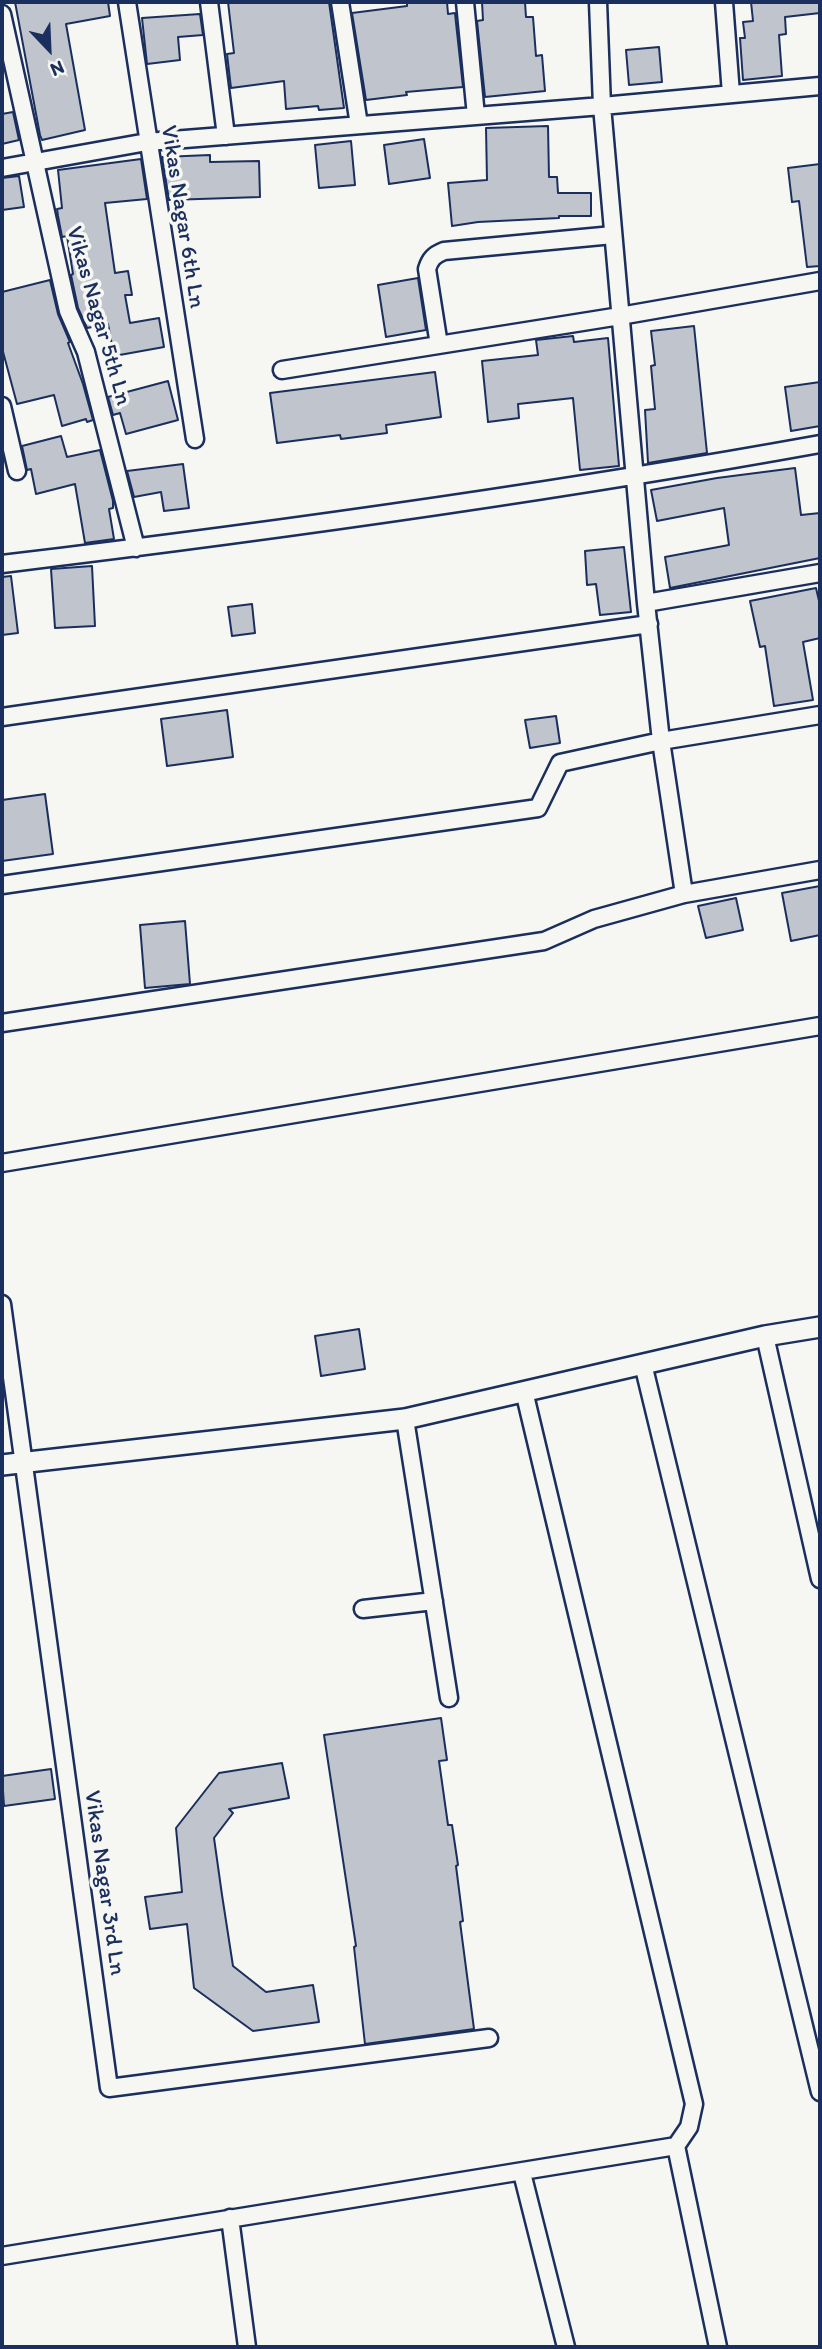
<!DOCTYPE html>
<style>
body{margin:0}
#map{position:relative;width:822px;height:2349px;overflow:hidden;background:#f6f6f2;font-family:Itim,sans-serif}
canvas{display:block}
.frame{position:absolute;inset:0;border:4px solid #1b2f5e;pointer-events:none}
.north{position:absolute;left:14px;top:14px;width:70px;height:70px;-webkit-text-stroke:5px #f6f6f2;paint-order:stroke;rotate:157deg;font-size:19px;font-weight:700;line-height:28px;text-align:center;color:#1b2f5e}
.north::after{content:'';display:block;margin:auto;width:24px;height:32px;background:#1b2f5e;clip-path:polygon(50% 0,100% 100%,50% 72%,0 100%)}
</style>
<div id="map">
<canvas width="822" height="2349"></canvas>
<div class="frame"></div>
<div class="north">N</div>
</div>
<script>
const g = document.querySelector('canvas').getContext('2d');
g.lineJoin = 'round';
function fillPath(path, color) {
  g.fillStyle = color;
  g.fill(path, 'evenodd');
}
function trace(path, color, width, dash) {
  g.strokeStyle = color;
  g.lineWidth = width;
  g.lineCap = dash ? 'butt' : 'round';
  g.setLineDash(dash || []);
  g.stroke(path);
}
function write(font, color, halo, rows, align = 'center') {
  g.font = font + ' Itim,sans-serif';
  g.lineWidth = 7;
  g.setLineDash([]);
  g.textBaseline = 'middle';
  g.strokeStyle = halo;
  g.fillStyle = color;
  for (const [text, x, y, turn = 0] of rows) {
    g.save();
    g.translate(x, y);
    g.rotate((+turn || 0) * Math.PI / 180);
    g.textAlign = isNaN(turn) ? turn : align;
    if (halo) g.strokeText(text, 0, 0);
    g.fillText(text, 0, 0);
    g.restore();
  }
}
const building = new Path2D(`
 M15 2H108L110 16 66 24 85 130 42 140 40 135Z
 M228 2H329L344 108 319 110 318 106 286 109 284 81 231 88 227 54 234 53Z
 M407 2H447L448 14 455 13 456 23 463 87 406 92 407 95 366 100 352 13 407 6Z
 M482 2H525L526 17H533L536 56 542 55 545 91 485 97 477 21 483 20Z
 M751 2H820V13L785 17 786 34 779 35 782 76 743 80 740 38H745L743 22 753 21Z
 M200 14 203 35 178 37 180 60 147 64 142 18Z
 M659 47 662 82 629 85 626 50Z
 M13 112 19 140 2 144V114Z
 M548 126 549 177H557L558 193H591V216H559V218L478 222 452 226 448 183 487 180 486 128Z
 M424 139 430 178 389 184 384 145Z
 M351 141 355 185 319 188 315 145Z
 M210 155V162L259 161 260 197 169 200 162 157Z
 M141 159 147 199 105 203 115 273 128 271 132 295H125L130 323 159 318 164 347 114 356 108 324 87 328 78 308 71 275 73 274 67 236 62 237 58 216 57 209 62 208 58 170Z
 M820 164V266L807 267 799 201 792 202 788 168Z
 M19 176 24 207 2 210V178Z
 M418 278 426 330 386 337 378 285Z
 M50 280 58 314 70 342 68 343 83 384 93 420 87 422 86 419 62 426 54 395 17 404 2 348V292Z
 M694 326 707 453 648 463 645 410 655 409 651 366 655 365 651 331Z
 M573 336 574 342 608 338 619 466 580 470 573 398 518 404 519 418 488 422 482 361 538 355 536 340Z
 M435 372 441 417 386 425 387 433 341 439 340 435 277 443 270 393Z
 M168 381 178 420 126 434 120 413 113 415 108 397Z
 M820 382V426L791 431 785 387Z
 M61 436 67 457 100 450 113 501V508L109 509 114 539 85 543 75 484 36 494 31 469 27 470 22 446Z
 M183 464 189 508 164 511 161 492 134 497 127 471Z
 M795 468 801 515 820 513V558L670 588 665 557 729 545 724 508 657 521 651 490 717 478Z
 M624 547 631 612 600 615 596 584 587 585 585 551Z
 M92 566 95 626 55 628 51 569Z
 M11 576 18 633 2 635V577Z
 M816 588 820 605V638L803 642 813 700 774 706 765 646 760 647 750 601Z
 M252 604 255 633 232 636 228 607Z
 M227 710 233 757 167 766 161 719Z
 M556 716 560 743 530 748 525 720Z
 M45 794 53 854 2 861V800Z
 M820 886V935L791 941 782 893Z
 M736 898 743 930 706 938 698 906Z
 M185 921 190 984 145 988 140 925Z
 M359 1329 365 1369 321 1376 315 1336Z
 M441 1718 447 1760 439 1761 448 1825H452L458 1865 456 1866 463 1921 460 1922 474 2029 365 2044 354 1947 356 1946 324 1735Z
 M282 1763 289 1798 229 1809 233 1813 214 1838 222 1895 233 1966 266 1992 313 1985 319 2022 253 2031 194 1988 187 1924 150 1929 145 1897 182 1892 176 1828 219 1773Z
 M51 1769 55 1799 4 1806 2 1776Z`);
const minor = new Path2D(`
 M127 2 195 439
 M209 2 226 136
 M340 2 359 125
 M465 2 476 116
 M598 2 602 106 646 603 661 741 684 894
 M724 2 731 94
 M2 14 68 311 86 352 136 548
 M2 168 147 142 602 106 820 86
 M439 345 427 269C430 259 434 255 444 251L613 235
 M282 370 620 316 820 281
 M2 406 17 471
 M2 564C275 531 549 493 820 444
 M646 603 820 573
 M2 717 649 624
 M2 885 538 808 560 763 661 741 820 715
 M2 1023 544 941 594 919 684 894 820 870
 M2 1163 820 1026
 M2 1304 109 2088 489 2038
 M765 1336 820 1579
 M643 1364 820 2092
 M405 1419 449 1698
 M363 1609 434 1601
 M676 2146 718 2347
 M522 2173 566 2347
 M230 2218 247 2347
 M2 2256 676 2146 689 2127 694 2104 524 1391`);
const tertiary = new Path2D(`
 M2 1465 405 1419 765 1336 820 1327`);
const streetNames = [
 ["Vikas Nagar 6th Ln",182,217,81],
 ["Vikas Nagar 5th Ln",98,316,74],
 ["Vikas Nagar 3rd Ln",104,1883,82]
];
fillPath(building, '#c0c4cd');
trace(building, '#1b2f5e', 2);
trace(minor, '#1b2f5e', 21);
trace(tertiary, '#1b2f5e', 24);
trace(minor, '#f6f6f2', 16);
trace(tertiary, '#f6f6f2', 19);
write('23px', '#1b2f5e', '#f6f6f2', streetNames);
</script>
